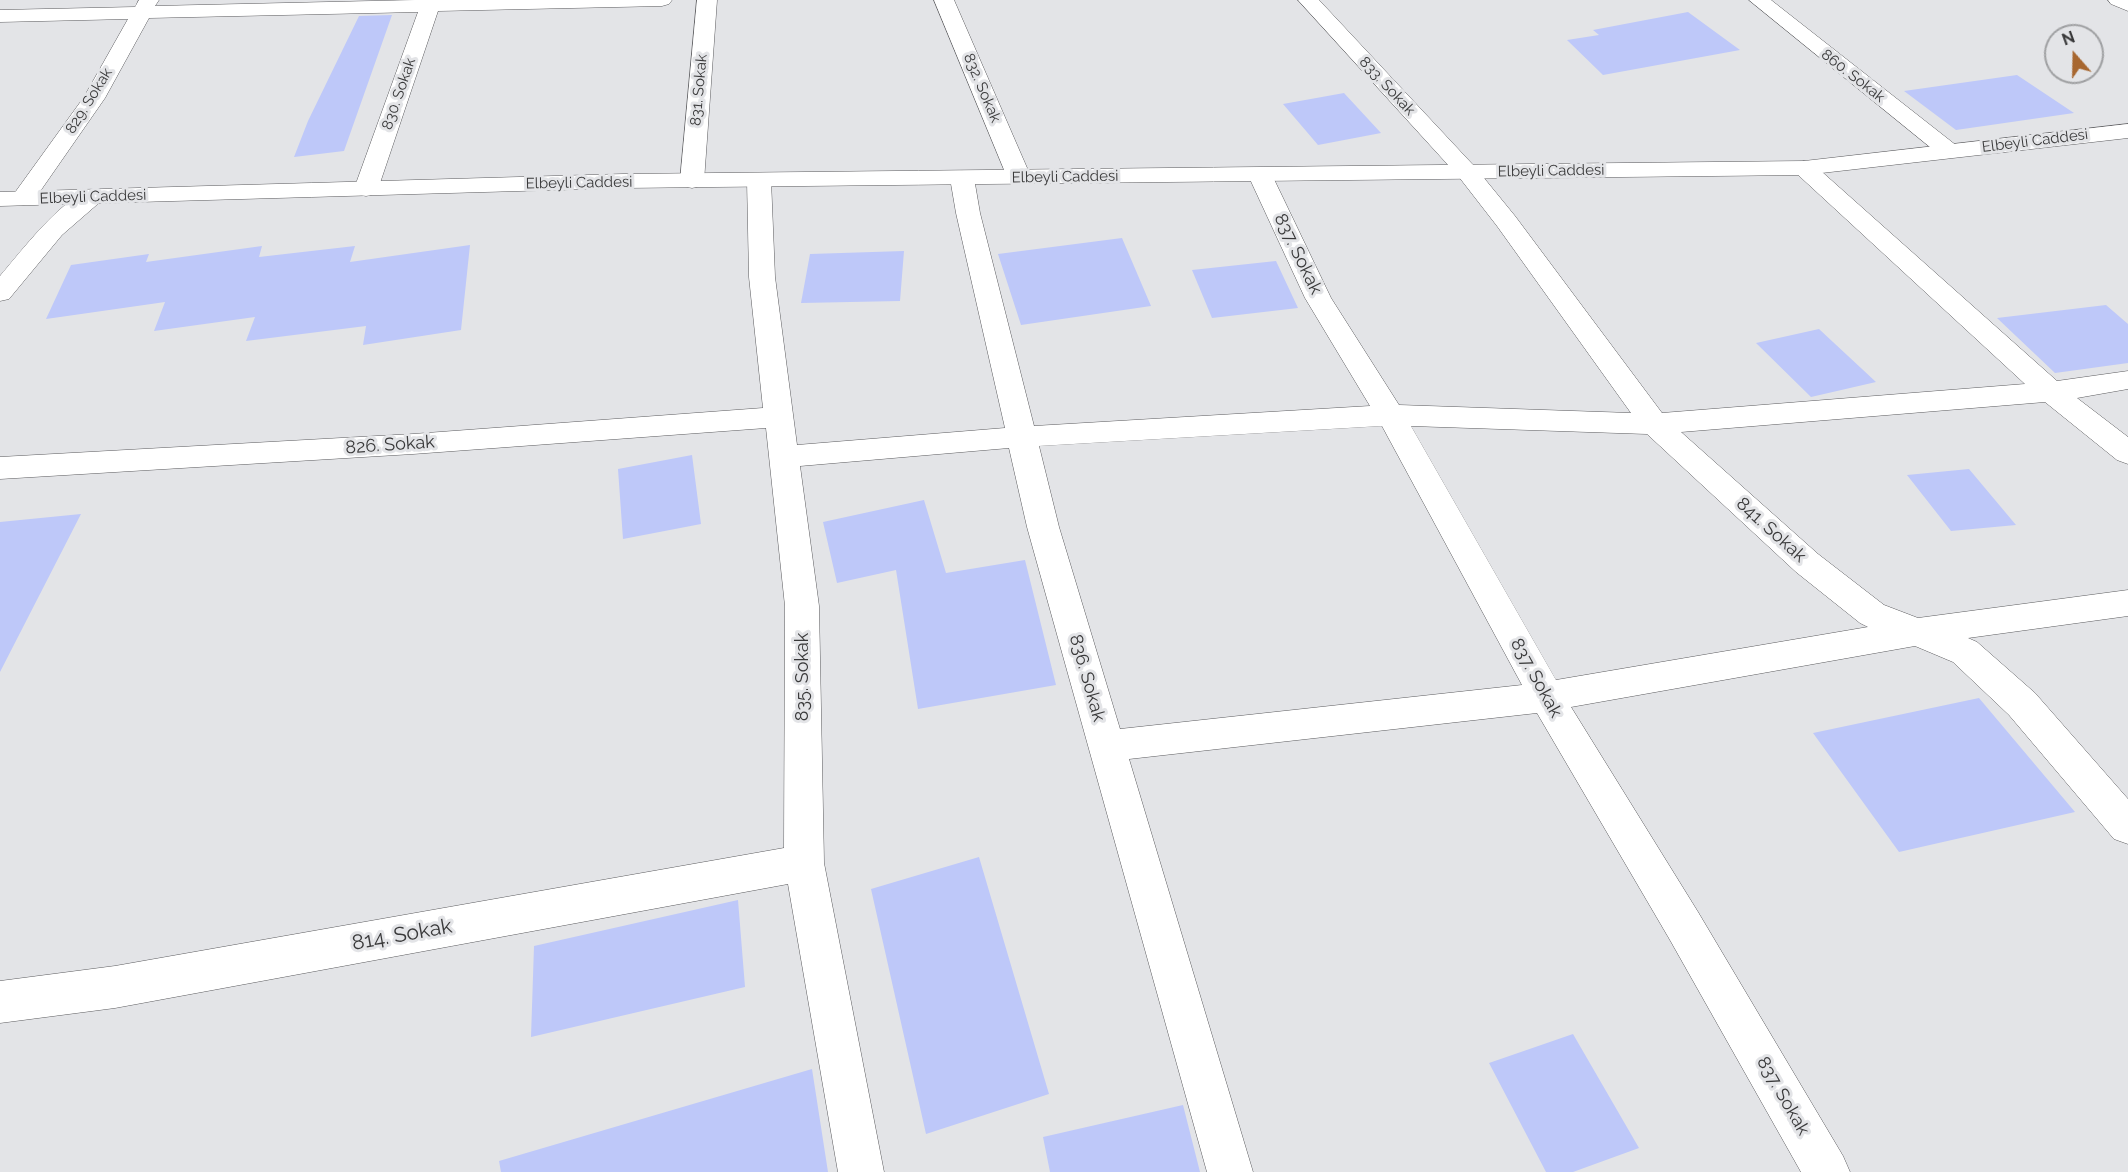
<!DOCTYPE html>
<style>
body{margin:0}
#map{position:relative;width:2128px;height:1172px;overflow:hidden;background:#e3e4e7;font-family:Raleway,sans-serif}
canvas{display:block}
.north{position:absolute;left:2044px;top:24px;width:60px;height:60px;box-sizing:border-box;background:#e3e4e7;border:2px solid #9fa0a2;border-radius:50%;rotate:340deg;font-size:16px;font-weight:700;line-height:24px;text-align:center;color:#39393a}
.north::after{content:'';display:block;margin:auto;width:21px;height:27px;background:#a76730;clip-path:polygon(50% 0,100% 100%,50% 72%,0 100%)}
</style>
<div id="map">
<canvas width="2128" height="1172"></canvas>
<div class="north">N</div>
</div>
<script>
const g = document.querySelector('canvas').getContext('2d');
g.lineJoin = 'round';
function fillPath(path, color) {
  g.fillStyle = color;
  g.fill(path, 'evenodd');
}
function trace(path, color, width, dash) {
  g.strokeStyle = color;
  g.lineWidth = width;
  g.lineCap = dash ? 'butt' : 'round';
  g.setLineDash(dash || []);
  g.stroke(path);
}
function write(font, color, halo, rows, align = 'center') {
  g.font = font + ' Raleway,sans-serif';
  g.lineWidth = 6;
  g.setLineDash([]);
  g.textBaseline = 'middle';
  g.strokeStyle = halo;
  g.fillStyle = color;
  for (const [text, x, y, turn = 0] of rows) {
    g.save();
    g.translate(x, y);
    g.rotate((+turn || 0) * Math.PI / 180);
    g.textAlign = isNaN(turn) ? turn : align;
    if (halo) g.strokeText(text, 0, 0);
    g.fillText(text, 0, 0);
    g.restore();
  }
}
const building = new Path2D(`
 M1688 12 1740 50 1603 75 1567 40 1599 35 1593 30Z
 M392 15 344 151 294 157 308 121 359 16Z
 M2017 75 2074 113 1956 130 1904 91Z
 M1344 93 1381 133 1318 145 1283 104Z
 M1122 238 1151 306 1021 325 998 254Z
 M470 245 461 330 363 345 366 326 246 341 255 317 154 331 165 302 46 319 71 265 149 254 146 262 262 246 259 257 355 246 350 262Z
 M904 251 900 301 801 303 810 254Z
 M1276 261 1298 308 1212 318 1192 270Z
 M2106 305 2128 324V363L2055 373 1997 318Z
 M1819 329 1876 382 1811 397 1756 343Z
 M692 455 701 524 623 539 618 469Z
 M1969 469 2016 525 1951 531 1907 475Z
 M924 500 946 573 1025 560 1056 685 918 709 896 570 837 583 823 522Z
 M81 514 0 672V522Z
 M1979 698 2075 812 1899 852 1813 733Z
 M979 857 1049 1094 926 1134 871 889Z
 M738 900 745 987 531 1037 534 946Z
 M1573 1034 1639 1148 1573 1172H1546L1489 1063Z
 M812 1069 828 1172H501L499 1161Z
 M1183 1105 1200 1172H1050L1043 1137Z`);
const street = new Path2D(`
 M139 0H159L155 6 415 0H672L669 4 662 6 438 11 378 189 375 194 366 196 357 194 354 189 418 12 149 18 105 98 32 203 23 205 14 203 11 198 84 97 128 19 0 22V10L135 7Z
 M697 0H717L704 181 700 186 692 188 684 186 680 181Z
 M934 0H954L1031 177 1027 182 1019 184 1011 182 1007 177Z
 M1298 0H1319L1475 167 1515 216 1662 413 2025 384 1796 173 1792 168 1796 163 1804 161 1812 163 2057 381 2128 371V389L2077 398 2128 437V464L2117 460 2045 402 1681 432 1818 554 1884 605 1918 618 2128 590V616L1968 638 1977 642 2035 693 2128 799V844L2114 839 2009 715 1953 662 1915 646 1571 707 1698 912 1843 1156 1850 1172H1801L1670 940 1537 713 1129 759 1253 1172H1207L1027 527 1009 448 800 466 819 606 824 863 884 1172H838L788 884 115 1008 0 1023V981L115 966 784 848 785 606 766 428 413 454 0 479V457L413 434 763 408 749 277 747 180 751 175 759 173 767 175 771 180 775 277 797 445 1005 428 956 213 950 178 954 173 962 171 970 173 974 178 980 213 1034 426 1370 406 1305 298 1248 175 1252 170 1260 168 1268 170 1272 175 1331 298 1399 405 1631 413 1497 226 1459 177ZM1382 426 1522 685 1120 729 1059 527 1039 446ZM1411 426 1647 434 1796 572 1860 623 1868 627 1556 680Z
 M1749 0H1771L1957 146 1961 151 1957 156 1949 158 1941 156Z
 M2108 0H2128V11L2111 4Z
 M91 190 100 192 103 197 100 202 62 235 9 299 0 301V276C20 253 62 197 91 190Z`);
const secondary = new Path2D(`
 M2128 124V138L1804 175 623 188 0 206V192L623 174 1804 161Z`);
const farStreetnames = [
 ["860. Sokak",1853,76,38],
 ["833. Sokak",1387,86,47],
 ["832. Sokak",982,88,67],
 ["831. Sokak",699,90,-85],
 ["830. Sokak",399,94,-71],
 ["829. Sokak",89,101,-58],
 ["Elbeyli Caddesi",2035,141,-7],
 ["Elbeyli Caddesi",1551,171,-1],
 ["Elbeyli Caddesi",1065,177,-1],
 ["Elbeyli Caddesi",579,183,-1],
 ["Elbeyli Caddesi",93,197,-2]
];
const streetNames = [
 ["837. Sokak",1298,254,64],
 ["826. Sokak",390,445,-4],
 ["841. Sokak",1771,530,42],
 ["835. Sokak",803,677,-90],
 ["836. Sokak",1087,678,74],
 ["837. Sokak",1536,678,61],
 ["837. Sokak",1783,1096,60]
];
const nearStreetnames = [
 ["814. Sokak",402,935,-10]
];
fillPath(building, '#bec8f9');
trace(street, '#5b5b5e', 1);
trace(secondary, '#5b5b5e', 1);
fillPath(street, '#fff');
fillPath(secondary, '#fff');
write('15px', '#39393a', '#e3e4e7', farStreetnames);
write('18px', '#39393a', '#e3e4e7', streetNames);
write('21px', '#39393a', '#e3e4e7', nearStreetnames);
</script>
